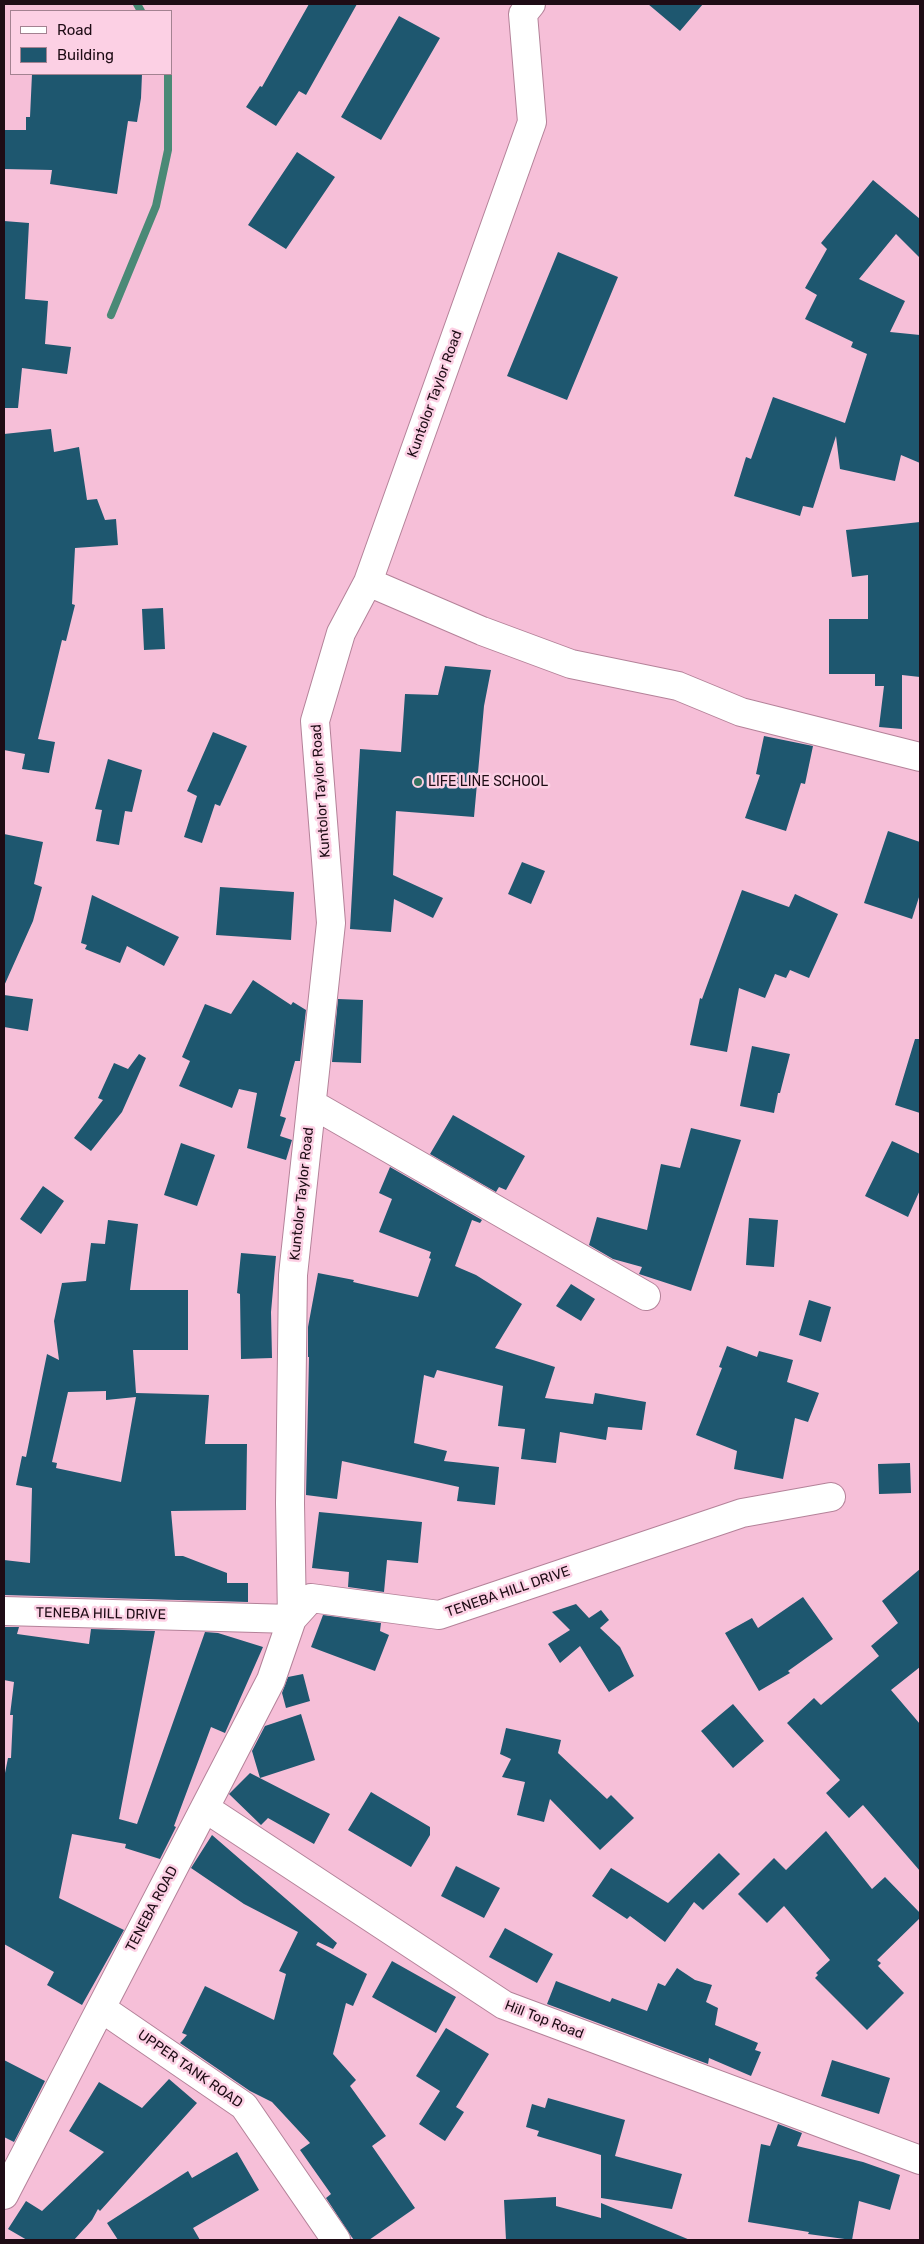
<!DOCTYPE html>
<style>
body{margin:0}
#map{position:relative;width:924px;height:2244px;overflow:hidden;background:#f6bfd8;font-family:Rubik,sans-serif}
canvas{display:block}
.frame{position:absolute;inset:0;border:5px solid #1e0c15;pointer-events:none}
.legend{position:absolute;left:10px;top:10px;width:162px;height:65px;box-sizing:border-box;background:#fcd0e4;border:1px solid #a38291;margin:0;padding:6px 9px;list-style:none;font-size:15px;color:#1e0c15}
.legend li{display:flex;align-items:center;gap:10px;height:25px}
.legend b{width:25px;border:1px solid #a38291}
</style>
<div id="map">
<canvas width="924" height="2244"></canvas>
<div class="frame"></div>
<ul class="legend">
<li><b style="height:6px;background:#fff"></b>Road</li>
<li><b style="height:14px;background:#1e576f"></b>Building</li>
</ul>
</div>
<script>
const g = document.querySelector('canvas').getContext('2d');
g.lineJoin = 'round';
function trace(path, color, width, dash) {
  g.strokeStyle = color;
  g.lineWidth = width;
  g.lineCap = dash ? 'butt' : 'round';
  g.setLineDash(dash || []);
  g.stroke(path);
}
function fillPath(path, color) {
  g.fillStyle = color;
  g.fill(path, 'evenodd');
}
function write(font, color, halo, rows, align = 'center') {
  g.font = font + ' Rubik,sans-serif';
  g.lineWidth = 5;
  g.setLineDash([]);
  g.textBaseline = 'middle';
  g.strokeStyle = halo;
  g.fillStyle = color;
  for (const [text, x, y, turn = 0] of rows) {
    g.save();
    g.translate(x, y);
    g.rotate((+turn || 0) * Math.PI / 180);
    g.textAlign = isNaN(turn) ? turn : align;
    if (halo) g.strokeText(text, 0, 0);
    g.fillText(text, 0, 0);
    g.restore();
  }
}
const stream = new Path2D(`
 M137 4 141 11
 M111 315 156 206 168 150V74`);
const building = new Path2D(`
 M309 4H357L306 95 299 91 276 126 246 107 260 86 262 87Z
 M648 4H703L680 31Z
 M399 16 440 38 381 140 341 117Z
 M32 74H142L141 98 137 122 128 121 117 194 50 184 52 170 4 169V130H26V117H30Z
 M297 152 335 177 286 249 248 225Z
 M873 180 920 219V258L896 234 859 279 905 301 890 332 920 335V463L901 455 895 481 840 469 836 436 813 508 803 506 800 516 734 496 746 457 751 459 773 397 845 423 867 354 851 347 853 342 805 319 817 295 805 288 827 249 821 243Z
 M4 221 29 223 25 299 48 301 45 344 71 347 67 374 22 368 18 408H4Z
 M558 252 618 277 567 400 507 376Z
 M51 429 54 452 79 447 87 500 97 499 105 520 116 519 118 545 75 548 72 604 75 605 66 641 62 640 38 739 55 742 49 773 22 769 25 754 4 750V434Z
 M920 522V677L902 675V729L879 727 884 686H875V674H829V619H868V575L852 577 846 530Z
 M163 608 165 649 144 650 142 609Z
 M445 666 491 670 484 706 474 817 396 811 393 875 443 898 433 918 394 899 391 932 350 929 360 749 401 752 405 694 438 695Z
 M213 732 247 746 220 806 215 804 202 843 184 837 197 796 187 791Z
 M764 736 813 746 805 784 801 783 786 831 745 818 760 775 756 774Z
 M108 759 142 770 132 812 125 811 119 845 96 841 102 810 95 809Z
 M888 831 920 842V894L912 919 864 903Z
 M4 834 43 842 34 884 42 887 33 921 4 986Z
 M522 862 545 871 531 904 508 894Z
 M220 887 294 892 291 940 216 935Z
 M742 890 789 907 795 894 838 914 809 978 790 970 786 978 775 974 765 998 739 988 727 1052 690 1045 700 998 702 999Z
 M92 895 179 937 164 966 127 946 120 963 85 949 87 945 81 943Z
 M253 980 291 1005 293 1002 306 1010 300 1061H295L280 1116 286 1118 280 1136 292 1140 286 1160 247 1148 257 1093 239 1089 232 1108 179 1086 190 1061 182 1057 205 1004 231 1014Z
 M4 995 33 999 28 1031 4 1027Z
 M338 999 363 1000 361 1063 332 1062Z
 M915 1039H920V1113L895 1105Z
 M752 1046 790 1054 780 1093H778L774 1113 740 1106Z
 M139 1054 146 1058 122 1112 91 1151 74 1138 103 1100 98 1098 114 1063 128 1069Z
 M453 1115 525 1156 506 1190 499 1187 496 1192 430 1154Z
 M691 1128 741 1140 691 1291 639 1274 642 1267 613 1259 589 1245 597 1217 647 1230 661 1164 680 1168Z
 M892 1141 920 1154V1190L908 1217 865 1196Z
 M181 1143 215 1155 197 1206 164 1195Z
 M390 1167 482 1220 480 1223 472 1220 455 1266 476 1275 522 1304 495 1348 555 1367 545 1398 593 1404 595 1393 646 1402 642 1430 608 1427 606 1440 560 1432 556 1463 521 1459 525 1429 498 1426 503 1386 437 1370 434 1378 424 1375 414 1443 447 1451 444 1461 499 1467 495 1505 457 1501 459 1487 342 1461 337 1499 306 1495 309 1357H308V1327L318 1273 354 1280 353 1282 418 1297 431 1259 429 1258 431 1252 379 1232 392 1199 379 1193Z
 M43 1186 64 1201 41 1234 20 1219Z
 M749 1218 778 1220 774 1267 746 1265Z
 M108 1220 138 1224 130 1290H188V1350H133L136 1393 209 1395 205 1444H247L246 1510 171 1511 175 1556H183L227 1573V1583H248V1602L4 1595V1560L30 1563 32 1488 16 1485 22 1456 26 1457 47 1354 59 1360 54 1321 62 1283 86 1281 91 1243 105 1244ZM106 1391V1400L136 1397 121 1482 56 1468 57 1463 52 1462 68 1392Z
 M241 1253 276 1256 271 1312 272 1358 241 1359 240 1294 237 1293Z
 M571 1284 595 1299 581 1321 556 1306Z
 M809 1300 831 1307 821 1342 799 1335Z
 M727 1346 757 1357 759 1351 793 1360 787 1382 819 1393 808 1422 795 1418 783 1479 734 1469 737 1451 696 1435 722 1368 719 1367Z
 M910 1463 911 1493 879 1494 878 1464Z
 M319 1512 422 1522 418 1563 387 1560 384 1592 348 1587 349 1572 312 1568Z
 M920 1569V1667L891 1690 920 1724V1871L863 1805 849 1818 826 1793 840 1780 787 1723 814 1698 821 1705 879 1656 871 1646 898 1623 882 1601Z
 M803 1597 833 1639 788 1671 790 1673 759 1691 725 1633 752 1618 758 1628Z
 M576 1604 589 1618 601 1610 609 1620 600 1628 620 1647 634 1676 609 1692 580 1646 560 1663 548 1644 570 1630 552 1612Z
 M323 1615 381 1623 380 1631 389 1635 375 1671 311 1647Z
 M4 1627H19L17 1634 89 1644 91 1629 155 1631 119 1819 137 1824 205 1632 218 1633 263 1647 225 1733 211 1727 174 1826 176 1827 160 1859 125 1848 126 1844 72 1834 59 1898 124 1930 82 2005 47 1985 54 1972 4 1944V1778L8 1758H11L13 1715H10L14 1682 4 1680Z
 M303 1674 310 1701 286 1708 282 1693 288 1677Z
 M733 1704 764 1741 733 1768 701 1731Z
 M301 1714 315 1760 260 1778 252 1751 265 1726Z
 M506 1728 561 1740 558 1753 607 1799 611 1795 634 1818 600 1850 550 1799 544 1822 517 1815 525 1782 502 1777 511 1759 500 1754Z
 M250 1773 330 1814 314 1844 268 1818 261 1825 229 1794Z
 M371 1792 430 1827V1835L411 1867 348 1830Z
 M826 1831 872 1889 885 1877 920 1913V1918L877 1960 881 1963 878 1966 904 1993 867 2030 815 1978 818 1975 816 1973 830 1960 784 1906 767 1923 738 1894 774 1858 786 1870Z
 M212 1835 337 1943 333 1949 318 1942 316 1945 367 1974 353 2006 346 2003 333 2054 356 2080 350 2086 386 2136 372 2146 415 2208 369 2240H354L351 2236 326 2198 331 2194 300 2150 310 2143 272 2102 250 2091 180 2043 187 2035 182 2033 205 1986 274 2020 286 1974 279 1971 298 1932 244 1904 191 1868Z
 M719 1853 740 1874 703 1910 694 1902 665 1942 630 1916 627 1919 592 1896 611 1868 668 1903Z
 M456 1866 500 1888 484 1918 441 1896Z
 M505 1928 553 1954 537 1983 489 1957Z
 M392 1961 456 1997 436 2033 372 1997Z
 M677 1968 695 1980 712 1985 706 2002 718 2008 715 2025 758 2043 755 2050 761 2052 751 2076 709 2058 708 2064 547 2004 556 1981 610 2002 612 1998 647 2011 658 1983 665 1986Z
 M446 2028 489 2054 456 2107 464 2112 445 2141 419 2124 440 2091 416 2076Z
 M4 2060 45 2081 14 2142 4 2137Z
 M832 2060 890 2078 879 2114 821 2096Z
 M169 2079 197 2103 100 2211 98 2209 92 2220 74 2240H27L8 2229 26 2201 42 2211 104 2152 69 2131 99 2082 142 2108Z
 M548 2098 625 2120 615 2156 682 2174 672 2209 601 2198V2155L537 2136 539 2131 526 2127 532 2104 545 2108Z
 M778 2124 802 2133 797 2146 863 2162 900 2175 890 2210 859 2201 852 2240 808 2234 809 2232 748 2222 761 2144 770 2146Z
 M237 2152 259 2190 193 2228 200 2240H118L107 2223 188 2171 192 2178Z
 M556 2197V2206L601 2218V2203L690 2240H506L504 2200Z`);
const minor = new Path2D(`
 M368 582 482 631 571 664 678 686 741 712 920 757
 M312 1104 646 1296
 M4 1611 292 1619 311 1598 439 1615 742 1513 831 1497
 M205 1808 504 2005 920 2160
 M101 2008 244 2106 336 2240
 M4 2195 271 1680 292 1619 290 1503 293 1275 331 923 315 721 341 633 368 582 532 122 523 14 531 4`);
const markers = [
 [418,782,5,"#34725e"]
];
const streetNames = [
 ["Kuntolor Taylor Road",435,394,-70],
 ["Kuntolor Taylor Road",321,791,-94],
 ["Kuntolor Taylor Road",302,1194,-84],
 ["TENEBA HILL DRIVE",508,1592,-19],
 ["TENEBA HILL DRIVE",101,1614,1],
 ["TENEBA ROAD",152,1909,-62],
 ["Hill Top Road",544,2020,21],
 ["UPPER TANK ROAD",190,2069,35]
];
const poiNames = [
 ["LIFE LINE SCHOOL",428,782]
];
trace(stream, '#4a8976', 8);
fillPath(building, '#1e576f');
trace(minor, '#b48299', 30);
trace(minor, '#fff', 28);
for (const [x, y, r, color] of markers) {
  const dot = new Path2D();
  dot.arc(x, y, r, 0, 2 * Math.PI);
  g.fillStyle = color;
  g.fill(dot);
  trace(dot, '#fcd0e4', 2);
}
write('14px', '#1e0c15', '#fcd0e4', streetNames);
write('14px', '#1e0c15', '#fcd0e4', poiNames, 'left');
</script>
